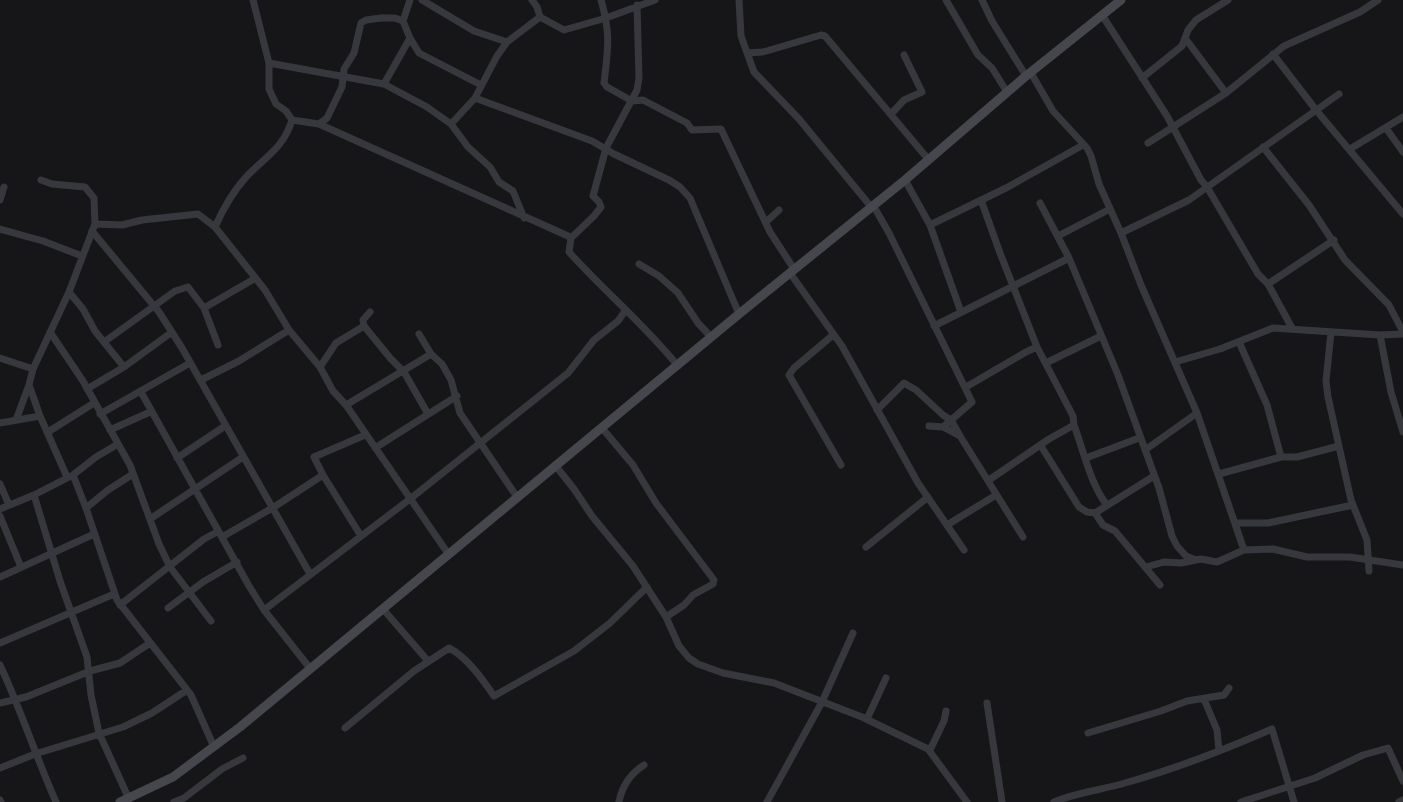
<!DOCTYPE html>
<style>
body{margin:0}
canvas{display:block;background:#161618}
</style>
<canvas width="1403" height="802"></canvas>
<script>
const g = document.querySelector('canvas').getContext('2d');
g.lineJoin = 'round';
function trace(path, color, width, dash) {
  g.strokeStyle = color;
  g.lineWidth = width;
  g.lineCap = dash ? 'butt' : 'round';
  g.setLineDash(dash || []);
  g.stroke(path);
}
const street = new Path2D(`
 M422 0 474 31 507 42
 M601 0C611 34 608 49 604 83L607 87 632 101 643 100 687 123 692 130 721 129 770 232 794 269
 M739 0 741 36 754 72 799 119 872 208
 M946 0 978 55 992 68 1007 92
 M982 0 992 21 1026 76
 M1102 15 1167 116 1201 180 1207 187 1258 274 1268 284 1292 328
 M540 17 564 30 606 18 655 0
 M403 21 410 0
 M1185 38 1226 93
 M747 53 763 52 821 35 825 36 928 159
 M1273 54 1316 110 1403 214
 M269 63 384 84 427 107 451 124 468 147 490 167 499 182 513 191 524 218
 M1031 73 1053 111 1087 148 1091 156 1099 184 1121 233 1141 285 1197 413 1244 550
 M1142 78 1182 46 1188 30 1196 20 1228 0
 M384 84 410 38
 M475 98 592 141 614 154 669 180 680 187 690 198 739 314
 M891 114 904 100 922 92 904 55
 M292 120 319 124 568 236 571 238 569 252C604 291 645 325 678 366
 M319 124 327 118 342 87 344 69 354 53 361 23 366 20 381 18H395L403 21 410 38 419 53 481 85
 M451 124 475 98 497 56 507 42 540 17 537 7 532 0
 M1386 128 1403 152
 M1148 143 1226 93 1284 46 1360 12 1378 0
 M1263 147 1309 205 1345 260 1389 305 1403 332
 M1350 149 1403 117
 M905 180 930 225 961 312
 M0 200 4 187
 M981 200 1000 253 1037 347 1073 416 1074 425C1083 449 1091 486 1107 505
 M1040 203 1069 258 1118 375 1159 488 1172 536 1177 546 1186 556 1196 560
 M873 205 889 233 972 402 943 427
 M766 222 779 210
 M95 224 122 225 142 220 198 214 215 227 265 290 289 330 320 367 333 391 346 405 449 555
 M930 225 1006 188 1083 145
 M215 227C223 209 233 191 247 176 266 156 283 149 292 120L286 111 276 104 269 89V63L253 0
 M0 229 43 241 82 256
 M92 231 159 312 182 348 310 574
 M1121 233 1189 200 1339 94
 M1058 236 1110 209
 M571 238 594 216 601 207 599 202 593 196 606 148 637 90 639 78 637 5
 M639 264 659 276 678 293 698 323 711 337
 M790 273 842 346 918 483 964 550
 M1268 284 1334 240
 M69 292 83 309 95 331 124 367
 M204 308 254 279
 M370 312 363 320 364 326 391 359 404 372 428 414
 M934 326 1069 258
 M50 332 83 381 130 465 159 544 170 567 211 621
 M1331 332 1326 381 1328 397 1351 500 1367 540 1369 571
 M419 334 431 354 442 364 451 380 460 413 517 497
 M833 335 794 368 789 375 841 465
 M1380 335 1391 392 1403 432
 M104 342 175 291 188 287 204 308 218 345
 M1239 342 1267 405 1281 457
 M0 358 33 369
 M1175 362 1220 349 1273 328 1380 335 1403 334
 M1046 363 1101 336
 M320 367 336 343 364 326
 M201 380 239 361 289 330
 M29 385 40 416 67 477
 M966 387 1026 352 1037 347
 M87 389 124 367 172 332
 M141 392 249 586 264 610 309 667
 M346 405 431 354
 M877 410 904 383 916 390 943 415 951 420 960 436 1023 537
 M100 414 190 363
 M16 420 29 385 33 369 69 292 95 224 94 198 85 187 52 184 41 180
 M0 423 40 416
 M929 426 943 427 960 436
 M602 428 633 465 656 503 714 580 713 584 693 595 684 605 666 617
 M110 430 150 412
 M48 432 94 403
 M1041 446 1079 507 1087 512 1095 513 1103 525 1115 531 1160 585
 M375 448 457 396
 M1145 450 1197 413
 M177 458 225 426
 M1086 458 1139 438
 M555 465 574 489 592 516 633 566 666 617 679 646 689 658 698 664 723 673 774 683 862 717 928 749 967 802
 M1219 474 1281 457H1297L1339 446
 M73 475 86 508 117 600 191 695 214 747
 M989 480 1049 439 1074 425
 M0 484 9 505
 M34 495 60 581 87 657 91 695 99 733 129 799
 M86 508 108 490 133 474
 M0 509 34 495 73 475 96 457 118 444
 M1095 513 1154 476
 M0 516 21 567
 M150 519 243 457
 M1236 523H1268L1353 505
 M947 525 996 495
 M361 536 323 475 314 457 365 435
 M222 537 274 507 323 475
 M866 547 928 497
 M1146 567 1164 562 1181 563 1201 559 1217 562 1244 550 1273 549 1307 557H1350L1403 565
 M0 577 94 534
 M120 605 204 539 217 532
 M168 608 203 582 237 562
 M383 609 428 661
 M264 610 410 499 568 373 594 340 618 321 625 311
 M0 643 114 594
 M0 665C21 710 36 757 56 802
 M1204 699 1217 730 1219 751
 M0 703 26 697 90 671 120 663 150 643
 M987 703 1002 802
 M867 719 886 678
 M345 728 414 671 449 648C467 657 483 680 494 696L574 651 610 623 647 587
 M1088 733 1161 711 1187 701 1224 695 1229 688
 M930 750 944 721 946 711
 M0 768 35 754 123 727 152 713 187 690
 M0 800 1 802
 M174 802 184 798 222 769 243 758
 M619 802C622 786 630 774 644 765
 M767 802 822 702 853 633
 M1054 802C1077 792 1102 790 1125 783 1175 769 1224 750 1272 729L1294 802
 M1241 802 1315 778 1363 755 1388 748 1403 781
 M1399 802 1403 800`);
const secondary = new Path2D(`
 M120 802 173 777 240 727 739 314 905 180 1026 76 1121 0`);
trace(street, '#37383d', 7);
trace(secondary, '#45474d', 9);
</script>
